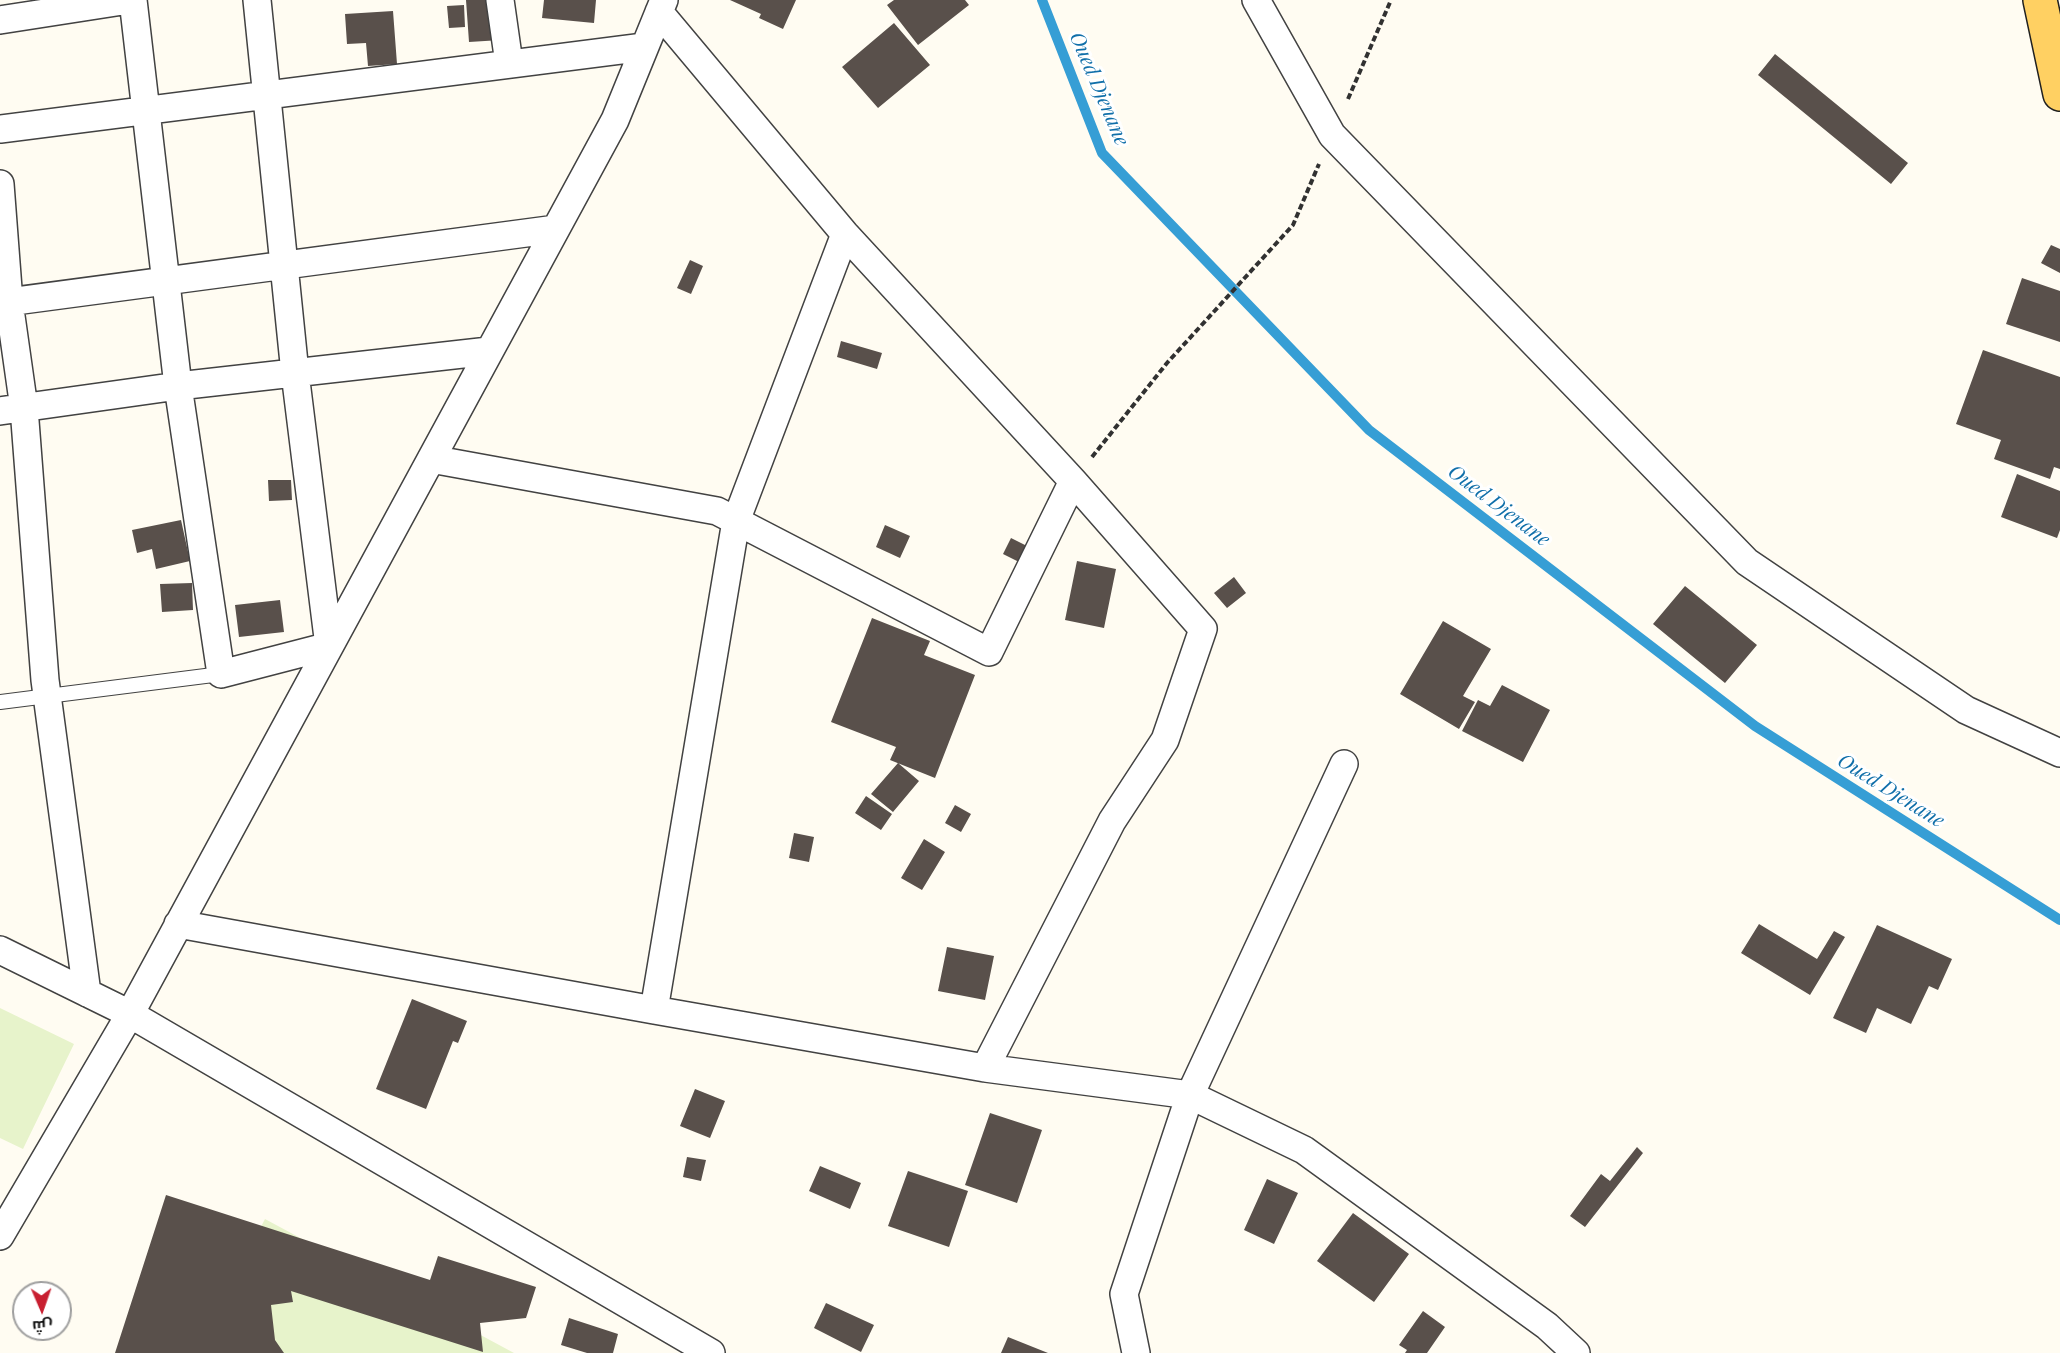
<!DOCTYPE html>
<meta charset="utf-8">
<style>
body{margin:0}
#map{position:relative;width:2060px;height:1353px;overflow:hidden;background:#fffcf2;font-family:"Playfair Display",Cairo,serif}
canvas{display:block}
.north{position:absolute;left:12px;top:1281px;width:60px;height:60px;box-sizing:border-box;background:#fff;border:2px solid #9f9f9f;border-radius:50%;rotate:178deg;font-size:16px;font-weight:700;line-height:24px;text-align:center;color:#0f0f0f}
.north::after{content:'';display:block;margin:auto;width:21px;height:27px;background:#c81f30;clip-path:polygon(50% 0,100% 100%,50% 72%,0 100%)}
</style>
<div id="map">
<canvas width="2060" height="1353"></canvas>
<div class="north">ش</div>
</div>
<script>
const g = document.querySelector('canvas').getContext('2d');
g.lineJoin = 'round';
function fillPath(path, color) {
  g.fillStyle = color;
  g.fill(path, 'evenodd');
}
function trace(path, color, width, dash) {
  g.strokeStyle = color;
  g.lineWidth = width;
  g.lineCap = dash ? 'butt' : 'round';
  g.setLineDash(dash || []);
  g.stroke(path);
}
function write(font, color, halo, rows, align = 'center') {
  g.font = font + ' "Playfair Display",serif';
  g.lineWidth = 6;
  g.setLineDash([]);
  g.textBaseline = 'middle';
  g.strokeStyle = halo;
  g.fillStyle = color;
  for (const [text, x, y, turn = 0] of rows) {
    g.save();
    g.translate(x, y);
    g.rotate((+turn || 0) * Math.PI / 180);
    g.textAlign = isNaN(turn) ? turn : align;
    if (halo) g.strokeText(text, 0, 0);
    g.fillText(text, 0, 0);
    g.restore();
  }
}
const pitch = new Path2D(`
 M0 1008 74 1044 23 1149 0 1138Z
 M265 1219 514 1353H195Z`);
const stream = new Path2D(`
 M1042 0 1102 153 1369 430 1755 726 2060 920`);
const building = new Path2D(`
 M466 0H498L501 40 469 42Z
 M544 0H596L594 23 542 18Z
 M730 0H796L783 29 759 18 761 14Z
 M894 0H965L969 5 918 45 887 5Z
 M464 5 465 27 449 28 447 6Z
 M393 11 397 64 368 66 366 43 347 44 345 14Z
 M894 23 930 65 878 108 842 67Z
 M1775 54 1908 163 1891 184 1758 75Z
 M2051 245 2060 249V273L2041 263Z
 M690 260 703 266 691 294 677 288Z
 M2022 278 2060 291V342L2006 324Z
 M841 341 882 353 877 369 837 357Z
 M1983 350 2060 377V469L2054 467 2050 479 1994 459 2001 440 1956 424Z
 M2017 474 2060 491V530L2057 538 2001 517Z
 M268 480H291L292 500 269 501Z
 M181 520 190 561 156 569 152 549 137 553 132 530Z
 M885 525 910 536 900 558 876 547Z
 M1011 538 1029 547 1021 563 1003 554Z
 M1077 561 1116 569 1104 628 1065 620Z
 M1234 577 1246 593 1227 608 1214 593Z
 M192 583 193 610 162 612 160 584Z
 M1685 586 1757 645 1725 683 1653 624Z
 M280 600 284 632 239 637 235 605Z
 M872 618 930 641 924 655 975 675 935 778 890 760 896 747 831 722Z
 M1443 621 1491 649 1463 696 1475 702 1459 729 1400 694Z
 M1502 685 1550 710 1523 762 1462 731 1478 700 1490 706Z
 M898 763 919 781 893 812 871 794Z
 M866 796 892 814 881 830 855 813Z
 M955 805 971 814 961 832 945 823Z
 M794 833 814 837 809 862 789 858Z
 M924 839 945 852 922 890 901 878Z
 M1759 924 1817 959 1834 931 1845 937 1810 995 1741 953Z
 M1877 925 1952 959 1938 990 1929 986 1911 1024 1877 1008 1866 1033 1833 1018Z
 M947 947 994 956 985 1000 938 991Z
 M412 999 467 1021 458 1043 453 1041 426 1109 376 1089Z
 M695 1089 725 1101 710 1138 680 1126Z
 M990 1113 1042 1130 1017 1203 965 1185Z
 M1637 1147 1643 1153 1585 1227 1570 1216 1601 1174 1610 1181Z
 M687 1157 706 1160 701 1181 683 1177Z
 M820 1166 861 1183 850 1209 809 1191Z
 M908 1171 968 1191 949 1247 888 1226Z
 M1267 1179 1298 1193 1274 1244 1244 1230Z
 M166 1195 430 1280 438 1256 536 1287 526 1318 480 1323 483 1352 291 1291 293 1302 271 1305 275 1340 284 1353H115Z
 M1353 1213 1409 1254 1374 1302 1317 1261Z
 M826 1303 874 1325 861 1352 814 1328Z
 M1423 1311 1445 1327 1427 1353H1405L1407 1350 1399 1345Z
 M569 1318 618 1334 613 1353H587L561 1345Z
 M1008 1337 1048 1353H1001Z`);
const path = new Path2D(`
 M1348 99 1391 0
 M1092 457 1167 363 1293 225 1319 164`);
const service = new Path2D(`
 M0 702 221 674`);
const minor = new Path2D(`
 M133 0 178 386 221 674 329 646 295 373 257 0
 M500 0 509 63
 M1256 0 1332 135 1747 562 1966 710 2060 753
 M659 12 845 234 1073 481 1203 629 1165 740 1112 821 985 1068
 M0 20 129 0
 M0 129 644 47
 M0 184 9 302 24 408 45 680 87 993
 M845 234 736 521 654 1010 985 1068 1190 1095 1344 764
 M0 303 556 229
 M0 411 178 386 489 351
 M431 459 717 511 989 652 1073 481
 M178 924 654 1010
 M0 950 130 1014 711 1353
 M0 1236 130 1014 615 120 664 0
 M1136 1353 1124 1294 1190 1095 1304 1150 1547 1326 1576 1353`);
const primary = new Path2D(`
 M2040 0 2060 94`);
const waterNames = [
 ["Oued Djenane",1099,89,67],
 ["Oued Djenane",1499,506,37],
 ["Oued Djenane",1891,791,32]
];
fillPath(pitch, '#e7f3cb');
trace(stream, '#369ed5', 10);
fillPath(building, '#59504b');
trace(service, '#424242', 16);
trace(minor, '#424242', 30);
trace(primary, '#202020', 36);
trace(path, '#313131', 4, [6, 3]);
trace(service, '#fff', 14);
trace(minor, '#fff', 27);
trace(primary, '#ffd062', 33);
write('italic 20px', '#106fa9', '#fff', waterNames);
</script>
